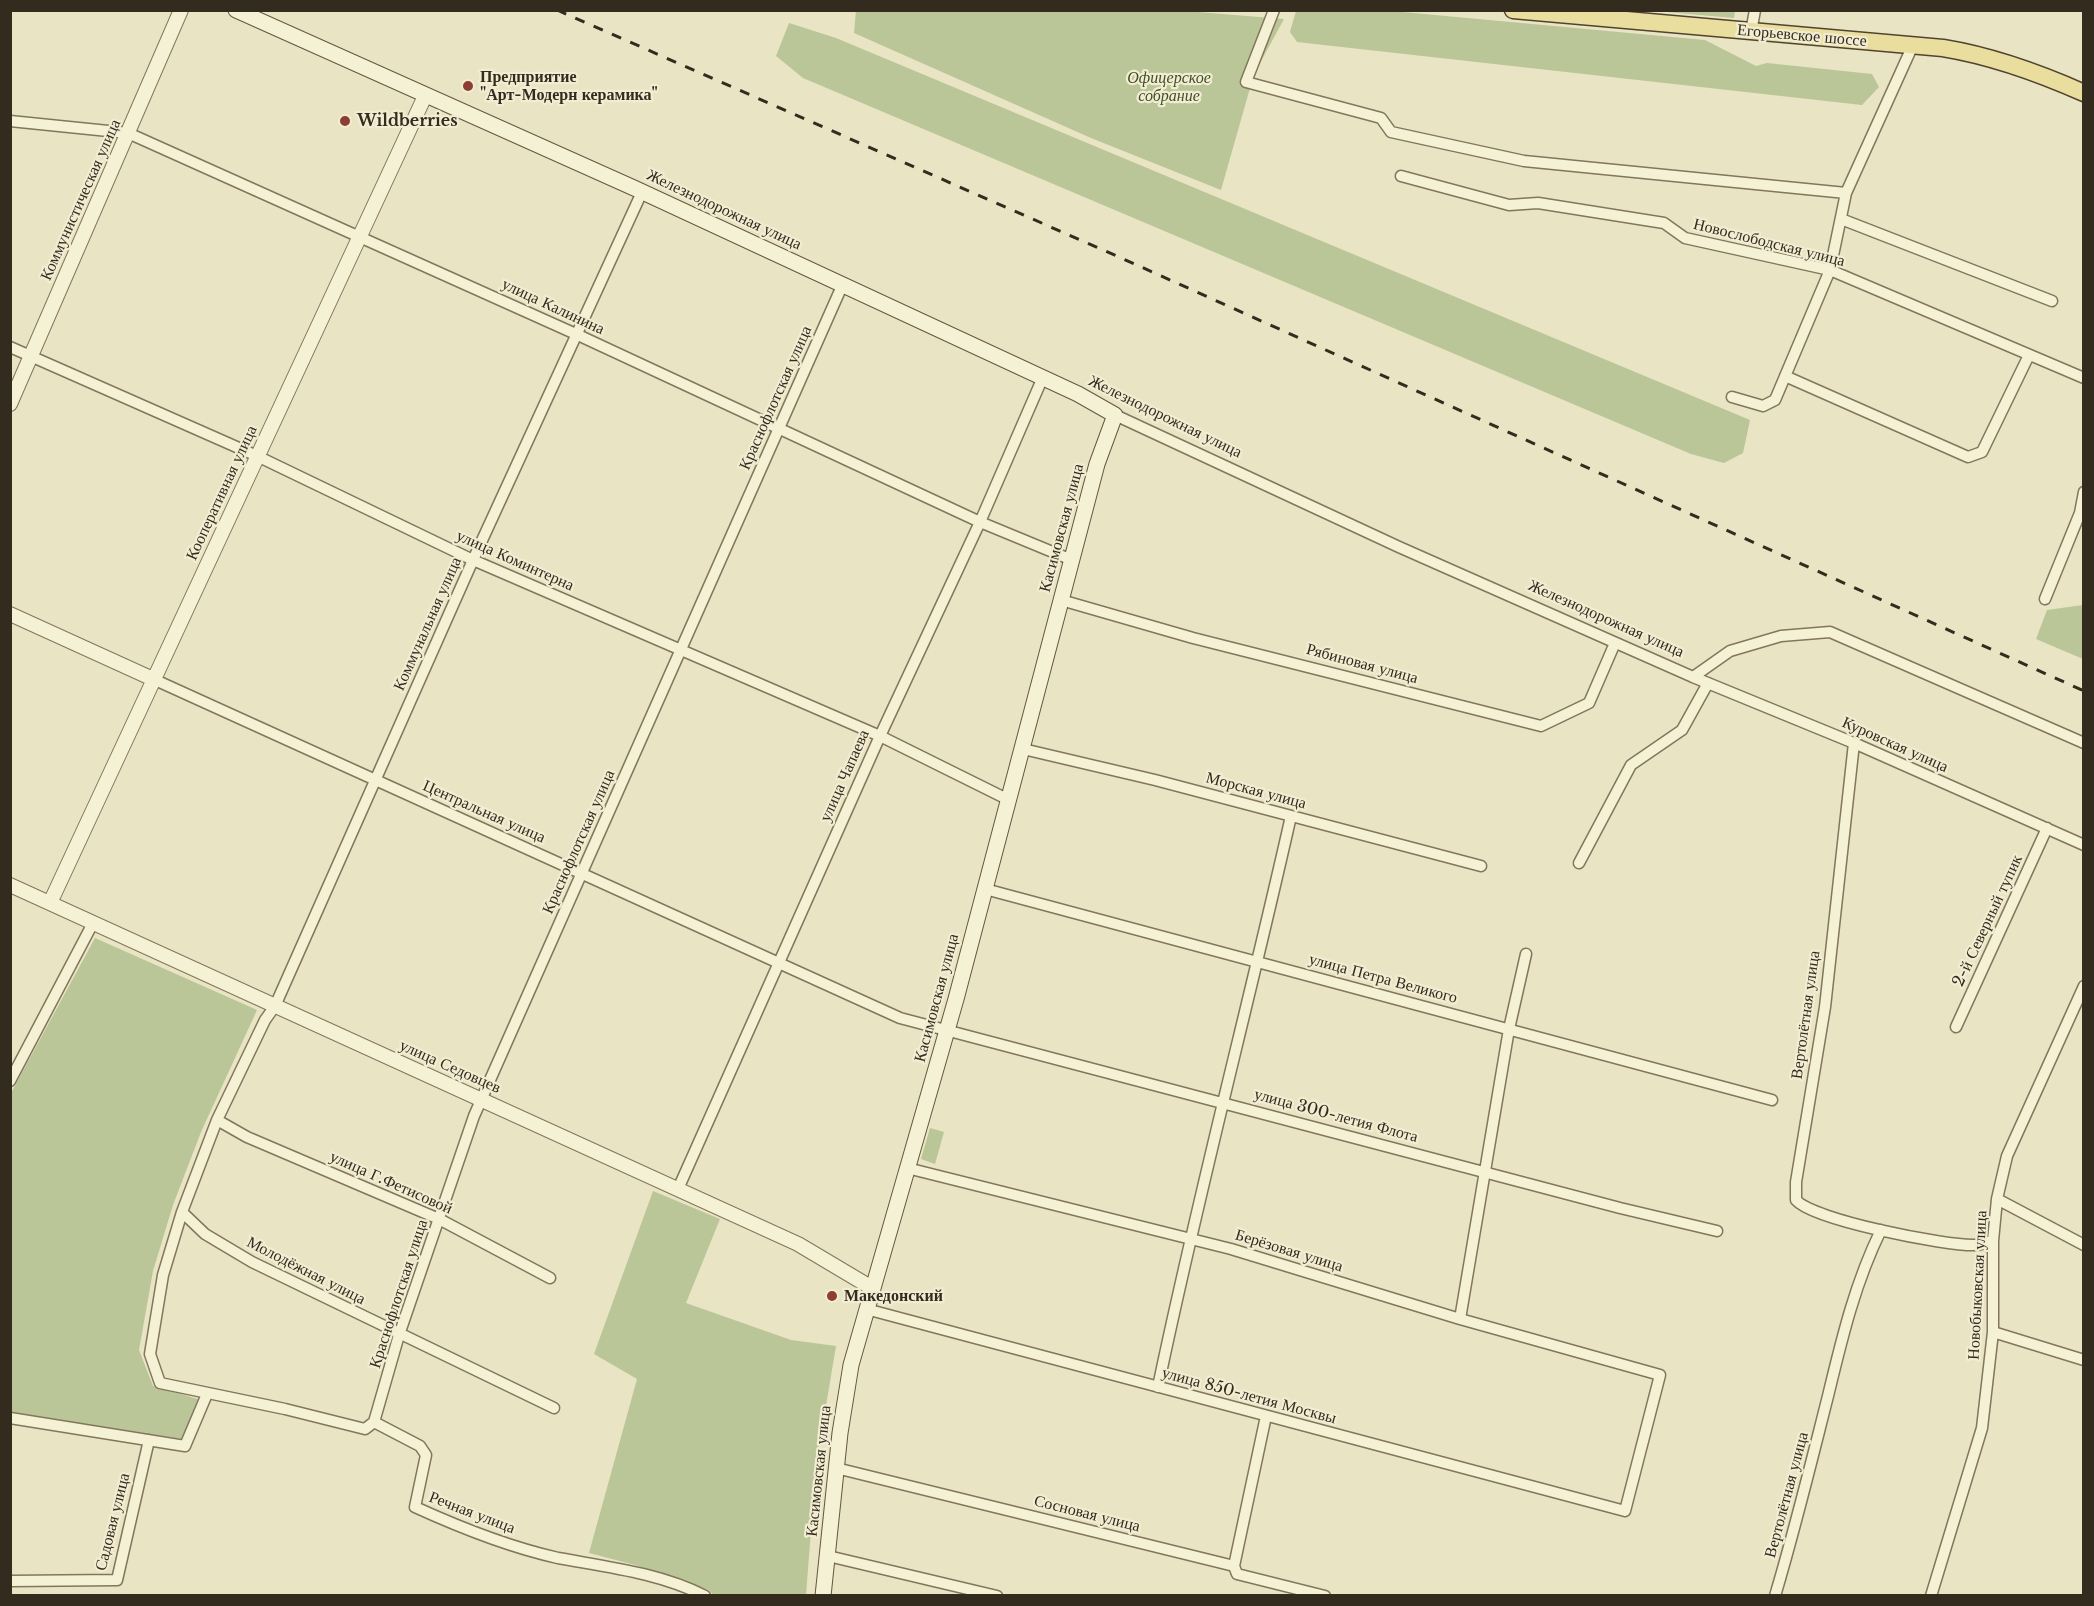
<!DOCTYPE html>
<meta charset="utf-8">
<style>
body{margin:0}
#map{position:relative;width:2094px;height:1606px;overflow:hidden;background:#e9e4c3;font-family:"Libre Baskerville",serif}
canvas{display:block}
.frame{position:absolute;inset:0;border:12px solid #332c1e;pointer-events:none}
</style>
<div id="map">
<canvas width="2094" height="1606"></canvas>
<div class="frame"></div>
</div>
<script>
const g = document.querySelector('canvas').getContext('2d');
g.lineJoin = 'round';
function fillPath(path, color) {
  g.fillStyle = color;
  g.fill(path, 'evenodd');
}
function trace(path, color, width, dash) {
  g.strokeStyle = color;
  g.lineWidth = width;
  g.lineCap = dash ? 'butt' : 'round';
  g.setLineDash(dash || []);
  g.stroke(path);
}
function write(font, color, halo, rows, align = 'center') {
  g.font = font + ' "Libre Baskerville",serif';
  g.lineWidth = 4.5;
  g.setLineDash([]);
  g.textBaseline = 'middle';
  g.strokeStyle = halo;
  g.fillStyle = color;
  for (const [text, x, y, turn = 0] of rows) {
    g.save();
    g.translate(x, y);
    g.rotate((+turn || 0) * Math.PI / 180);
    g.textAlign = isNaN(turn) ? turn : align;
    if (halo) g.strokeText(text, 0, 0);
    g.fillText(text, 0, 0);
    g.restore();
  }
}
const green = new Path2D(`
 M856 10H1173L1284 19 1254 74 1221 190 1091 138 854 33Z
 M1381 10 1705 40 1756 66 1767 63 1872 74 1879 87 1862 105 1297 42 1290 32 1296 11Z
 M1655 11H1735L1734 18Z
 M789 23 836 38 1750 420 1743 453 1724 463 1691 454 803 78 776 56Z
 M2083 605V659L2036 639 2047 610Z
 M95 938 257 1010 201 1132 173 1205 153 1271 139 1350 153 1386 198 1399 182 1439 11 1413V1093Z
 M930 1128 944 1132 935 1164 921 1159Z
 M653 1191 720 1219 686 1303 791 1340 836 1346 816 1465 806 1595H714L708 1590 635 1565 589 1553 637 1379 594 1354Z`);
const minor = new Path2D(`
 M1274 10 1246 82 1381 118 1391 132 1524 161 1846 193
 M1751 32 1755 10
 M10 121 128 133 578 335 980 522 1072 560
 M1401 176 1509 205 1538 203 1664 223 1685 238 1830 270 2084 378
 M642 192 473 560 275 1006 265 1020 217 1120 182 1212 163 1275 150 1354 160 1383 285 1409 365 1429 374 1422 420 1446 426 1455 415 1507C461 1528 509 1547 558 1558 607 1567 660 1573 705 1596
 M1841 219 2052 301
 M10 347 257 456 473 560 880 736 1009 800
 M1785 376 1968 457 1982 452 2029 355
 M1732 397 1763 406 1775 400 1830 270 1846 193 1913 45
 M1115 415 1399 547 1693 677 1730 651 1781 636 1830 632 2084 743
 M2045 599 2080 513 2084 492
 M1061 600 1193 638 1541 726 1589 703 1615 643
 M1693 677 1854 743 2084 845
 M153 679 900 1018 1620 1208 1717 1231
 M1854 743 1825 1007 1796 1182V1200C1813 1220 1946 1246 1975 1245 1980 1245 1987 1242 1993 1241
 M1023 749 1155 780 1481 866
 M1579 863 1631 765 1682 730 1708 683
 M985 889 1772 1100
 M1956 1027 2047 828
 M10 1081 93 923
 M217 1120 247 1137 439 1219 550 1278
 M678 1189 880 736 980 522 1043 377
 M1997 1199 2084 1245
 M182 1212 205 1234 252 1262 554 1408
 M866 1309 1625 1511 1660 1375 1460 1319 1231 1249 907 1168
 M1460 1319 1509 1029 1526 954
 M1993 1332 2084 1360
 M1158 1387C1198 1195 1248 1007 1291 816
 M10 1418 185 1446 207 1394
 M374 1422 399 1335 474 1116 842 286
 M836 1468 1234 1566 1237 1574 1325 1596
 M828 1556 997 1596
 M1234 1566 1266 1416
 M10 1581 117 1580 149 1440
 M1775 1596C1795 1529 1811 1463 1828 1396 1842 1338 1855 1283 1881 1230
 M1931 1596 1982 1428 1993 1332V1241L1997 1199 2007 1156 2084 986`);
const tertiary = new Path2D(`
 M10 404 181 10
 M10 614 153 679
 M10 885 798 1244 872 1288
 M50 903 425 96`);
const secondary = new Path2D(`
 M236 10 634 188 1078 394 1115 415 1097 464 956 999 851 1365 840 1433 823 1596`);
const primary = new Path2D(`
 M1513 10 1943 48C1992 56 2039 73 2084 93`);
const rail = new Path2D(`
 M557 10 1119 257 2084 691`);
const markers = [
 [468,86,6,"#8b3e31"],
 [345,121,6,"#8b3e31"],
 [832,1296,6,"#8b3e31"]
];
const streetNames = [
 ["Егорьевское шоссе",1802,36,5],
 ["Коммунистическая улица",81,200,-66],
 ["Железнодорожная улица",724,210,25],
 ["Новослободская улица",1769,243,14],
 ["улица Калинина",553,307,25],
 ["Краснофлотская улица",776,398,-66],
 ["Железнодорожная улица",1165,417,26],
 ["Кооперативная улица",222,493,-65],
 ["Касимовская улица",1062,528,-75],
 ["улица Коминтерна",515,561,24],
 ["Железнодорожная улица",1606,619,24],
 ["Коммунальная улица",428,624,-66],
 ["Рябиновая улица",1362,664,15],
 ["Куровская улица",1895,745,24],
 ["улица Чапаева",845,776,-66],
 ["Морская улица",1256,791,15],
 ["Центральная улица",484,812,24],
 ["Краснофлотская улица",579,842,-66],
 ["2-й Северный тупик",1988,921,-65],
 ["улица Петра Великого",1383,979,15],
 ["Касимовская улица",937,998,-75],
 ["Вертолётная улица",1806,1015,-82],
 ["улица Седовцев",450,1067,24],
 ["улица 300-летия Флота",1336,1116,15],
 ["улица Г.Фетисовой",391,1183,24],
 ["Берёзовая улица",1289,1251,17],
 ["Молодёжная улица",306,1271,27],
 ["Новобыковская улица",1978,1285,-87],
 ["Краснофлотская улица",399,1294,-72],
 ["улица 850-летия Москвы",1249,1396,15],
 ["Касимовская улица",819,1471,-84],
 ["Вертолётная улица",1787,1495,-75],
 ["Речная улица",472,1513,21],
 ["Сосновая улица",1087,1514,14],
 ["Садовая улица",113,1522,-76]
];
const poiNames = [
 ["Предприятие",480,77],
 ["\"Арт-Модерн керамика\"",480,95],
 ["Wildberries",357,121],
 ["Македонский",844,1296]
];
const parkNames = [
 ["Офицерское",1169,78],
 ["собрание",1169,96]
];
fillPath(green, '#bac698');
trace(minor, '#82765c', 13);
trace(tertiary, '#82765c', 16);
trace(secondary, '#64573f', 17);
trace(primary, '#504430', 19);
trace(minor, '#f5f1d5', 10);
trace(tertiary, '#f5f1d5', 14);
trace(secondary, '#f5f1d5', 15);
trace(primary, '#eade9e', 16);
trace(rail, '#332c1e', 3, [10, 10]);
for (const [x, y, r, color] of markers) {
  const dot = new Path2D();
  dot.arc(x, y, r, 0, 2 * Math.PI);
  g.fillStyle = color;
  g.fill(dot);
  trace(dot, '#f2edd2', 2);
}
write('16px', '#332c1e', '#f2edd2', streetNames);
write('bold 16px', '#332c1e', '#f2edd2', poiNames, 'left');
write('italic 16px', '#3e4e27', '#f2edd2', parkNames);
</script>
